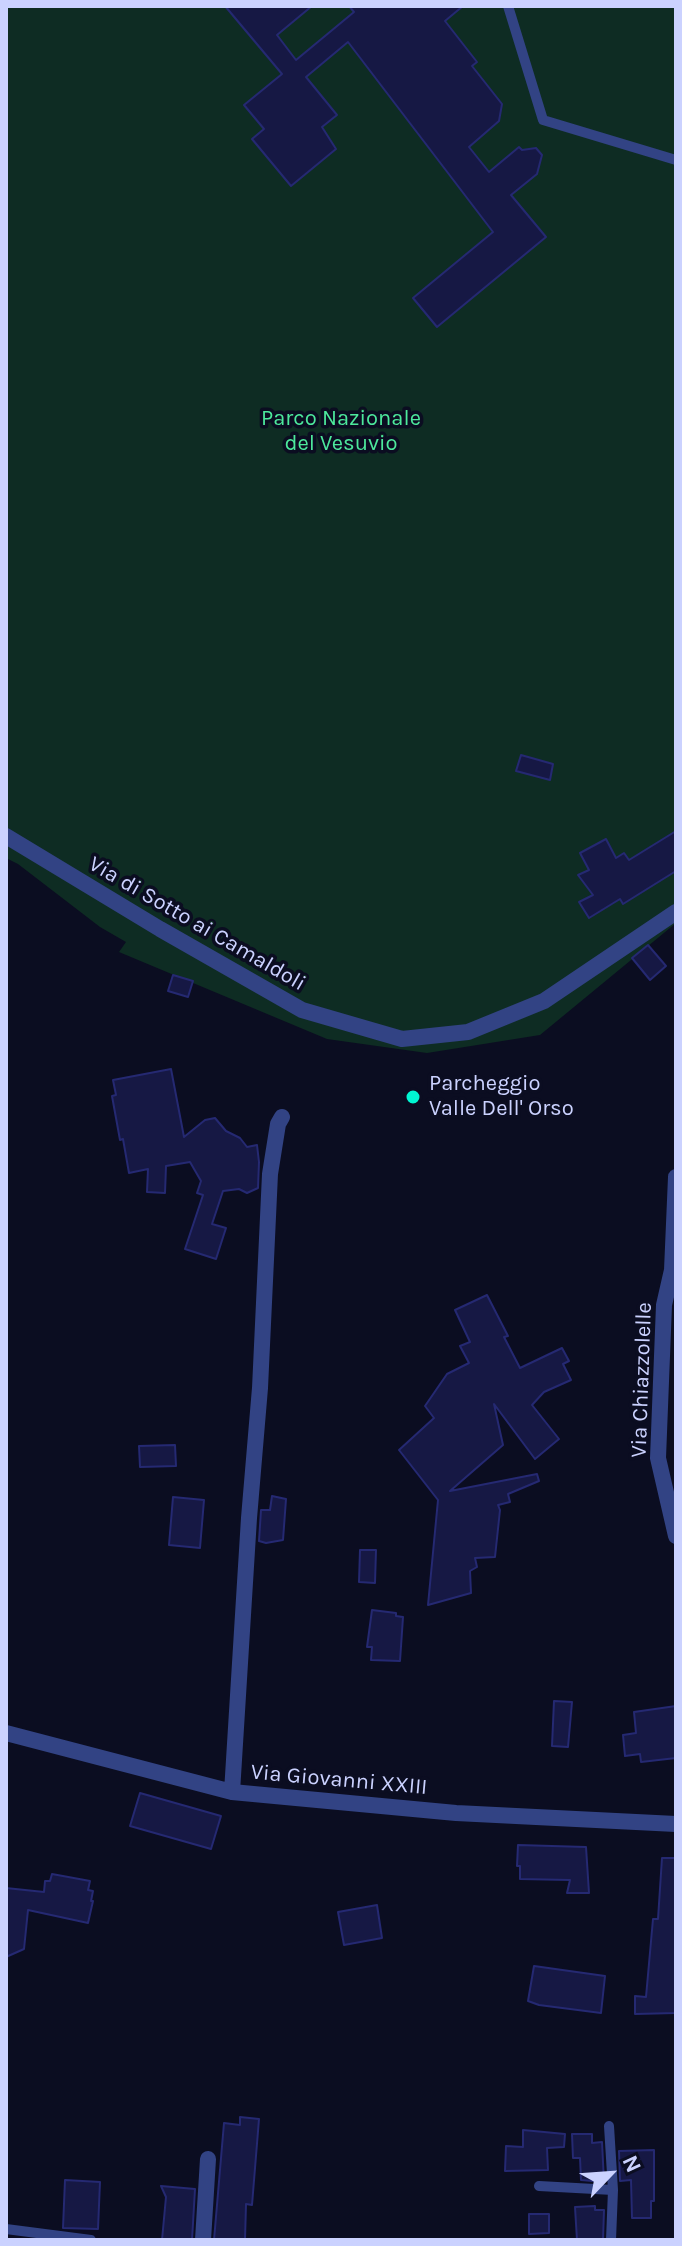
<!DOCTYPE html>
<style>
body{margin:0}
#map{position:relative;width:682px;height:2246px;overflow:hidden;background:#0b0d21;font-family:Karla,sans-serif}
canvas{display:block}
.frame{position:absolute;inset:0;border:8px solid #cbd2ff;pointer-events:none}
.north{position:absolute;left:570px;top:2134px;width:80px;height:80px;-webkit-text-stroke:6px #0b0d21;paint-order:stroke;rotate:65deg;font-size:22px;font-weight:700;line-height:32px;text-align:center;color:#cbd2ff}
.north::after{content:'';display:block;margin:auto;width:28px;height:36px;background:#cbd2ff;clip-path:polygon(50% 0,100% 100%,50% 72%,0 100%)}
</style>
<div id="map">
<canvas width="682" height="2246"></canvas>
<div class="frame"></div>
<div class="north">N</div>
</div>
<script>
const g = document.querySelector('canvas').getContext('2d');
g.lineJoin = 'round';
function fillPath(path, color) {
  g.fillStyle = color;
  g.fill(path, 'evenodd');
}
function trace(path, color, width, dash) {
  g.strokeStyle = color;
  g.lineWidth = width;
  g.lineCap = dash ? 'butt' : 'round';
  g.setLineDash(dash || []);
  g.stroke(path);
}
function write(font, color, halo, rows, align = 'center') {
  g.font = font + ' Karla,sans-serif';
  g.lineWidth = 7;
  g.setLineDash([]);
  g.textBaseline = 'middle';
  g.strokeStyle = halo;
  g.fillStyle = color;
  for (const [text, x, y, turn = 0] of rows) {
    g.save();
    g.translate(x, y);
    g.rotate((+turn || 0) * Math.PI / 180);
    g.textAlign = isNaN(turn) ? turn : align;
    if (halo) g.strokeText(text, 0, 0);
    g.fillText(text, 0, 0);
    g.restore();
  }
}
const green = new Path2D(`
 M6 6H676V923L540 1035 427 1053 327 1039 119 952 126 942 100 927 18 864 6 858Z`);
const building = new Path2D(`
 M225 6H312L277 35 296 60 354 12 349 6H463L445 21 477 62 472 66 502 104 499 121 469 147 489 172 519 147 522 150 536 148 542 155 537 174 511 195 546 237 437 327 413 298 493 232 348 42 306 77 337 115 322 127 336 149 291 186 252 139 264 129 244 105 282 74Z
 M521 755 553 764 550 780 516 771Z
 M676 831V871L623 904 620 899 589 918 579 902 593 895 578 875 589 870 580 853 606 839 616 858 624 853 629 860Z
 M648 945 666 966 650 980 632 958Z
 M173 975 193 981 188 997 168 991Z
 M171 1069 184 1137 205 1120 215 1118 226 1131 240 1138 247 1147 257 1145 259 1162 258 1188 247 1193 239 1189 223 1191 212 1224 226 1228 216 1259 185 1249 203 1195 197 1193 201 1181 190 1162 166 1166 165 1193 147 1192 148 1169 129 1173 123 1139 120 1140 112 1096 116 1095 113 1080Z
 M487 1295 508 1336 504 1337 520 1368 562 1348 569 1361 563 1364 571 1380 544 1392 532 1405 559 1439 535 1459 494 1404 503 1445 450 1491 537 1474 539 1481 508 1494 510 1502 498 1505 500 1510 495 1557 475 1558 477 1567 470 1571 471 1593 428 1605 438 1500 399 1450 434 1418 425 1406 447 1374 469 1363 460 1346 470 1342 455 1310Z
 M175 1445 176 1466 140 1467 139 1446Z
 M272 1496 286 1499 283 1540 266 1543 259 1541 261 1510H270Z
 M173 1497 204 1500 200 1548 169 1545Z
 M360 1550H376L375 1583 359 1582Z
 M372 1610 396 1613V1616L403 1617 400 1661 371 1660 372 1647H367Z
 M554 1701 572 1702 568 1747 552 1746Z
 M676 1706V1758L641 1762 640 1754 625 1756 623 1735 636 1733 634 1712Z
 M140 1793 221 1816 211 1849 130 1826Z
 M518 1845 586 1847 589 1893H567L570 1880 520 1879V1866H517Z
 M662 1858H676V2013L635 2014V1996L646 1997 653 1919H658Z
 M52 1874 90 1881 88 1890 93 1891 91 1901H93L88 1923 28 1910 24 1949 6 1957V1888L44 1892 45 1881H50Z
 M377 1905 382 1938 344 1945 338 1912Z
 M534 1966 605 1976 601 2013 539 2005 528 2001Z
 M240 2117 259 2119 252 2205 246 2204 245 2240H214L224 2123 240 2125Z
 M523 2130 565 2134 564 2147 547 2148 548 2170 505 2171 506 2146 523 2147Z
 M572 2134H592V2143L602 2142 604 2182 581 2180 580 2158H573Z
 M654 2150V2201H651V2218H632L631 2180 620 2181 619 2151Z
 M65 2180 100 2182 98 2229 63 2228Z
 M161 2186 195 2189 192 2240H162L166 2197Z
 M595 2206V2210H604L603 2240H577L575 2207Z
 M529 2214H549V2233L529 2234Z`);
const service = new Path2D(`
 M508 6 543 120 676 160
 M609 2126 613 2190 611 2240
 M539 2186 613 2190
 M6 2229 91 2240`);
const minor = new Path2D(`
 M676 1177 672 1270 664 1305 658 1458 676 1536
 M6 1733 232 1792 456 1813 676 1824
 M232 1792 249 1518 260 1388 270 1174 278 1124 282 1117
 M203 2240 208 2159`);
const tertiary = new Path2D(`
 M6 836 160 929 302 1010 402 1039 468 1032 544 1001 676 912`);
const markers = [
 [413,1097,8,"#00f6d2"]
];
const parkNames = [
 ["Parco Nazionale",341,419],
 ["del Vesuvio",341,444]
];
const streetNames = [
 ["Via di Sotto ai Camaldoli",197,924,30],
 ["Via Chiazzolelle",642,1380,-88],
 ["Via Giovanni XXIII",339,1780,5]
];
const poiNames = [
 ["Parcheggio",429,1084],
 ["Valle Dell' Orso",429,1109]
];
fillPath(green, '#0e2c23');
fillPath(building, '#161844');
trace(building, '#252972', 2);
trace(service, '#324384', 10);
trace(minor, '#324384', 16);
trace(tertiary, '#324384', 16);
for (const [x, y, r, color] of markers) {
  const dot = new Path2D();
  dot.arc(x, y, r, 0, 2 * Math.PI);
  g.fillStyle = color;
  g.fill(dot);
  trace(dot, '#0b0d21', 3);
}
write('22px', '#4de99c', '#0b0d21', parkNames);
write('22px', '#cbd2ff', '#0b0d21', streetNames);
write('22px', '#cbd2ff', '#0b0d21', poiNames, 'left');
</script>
